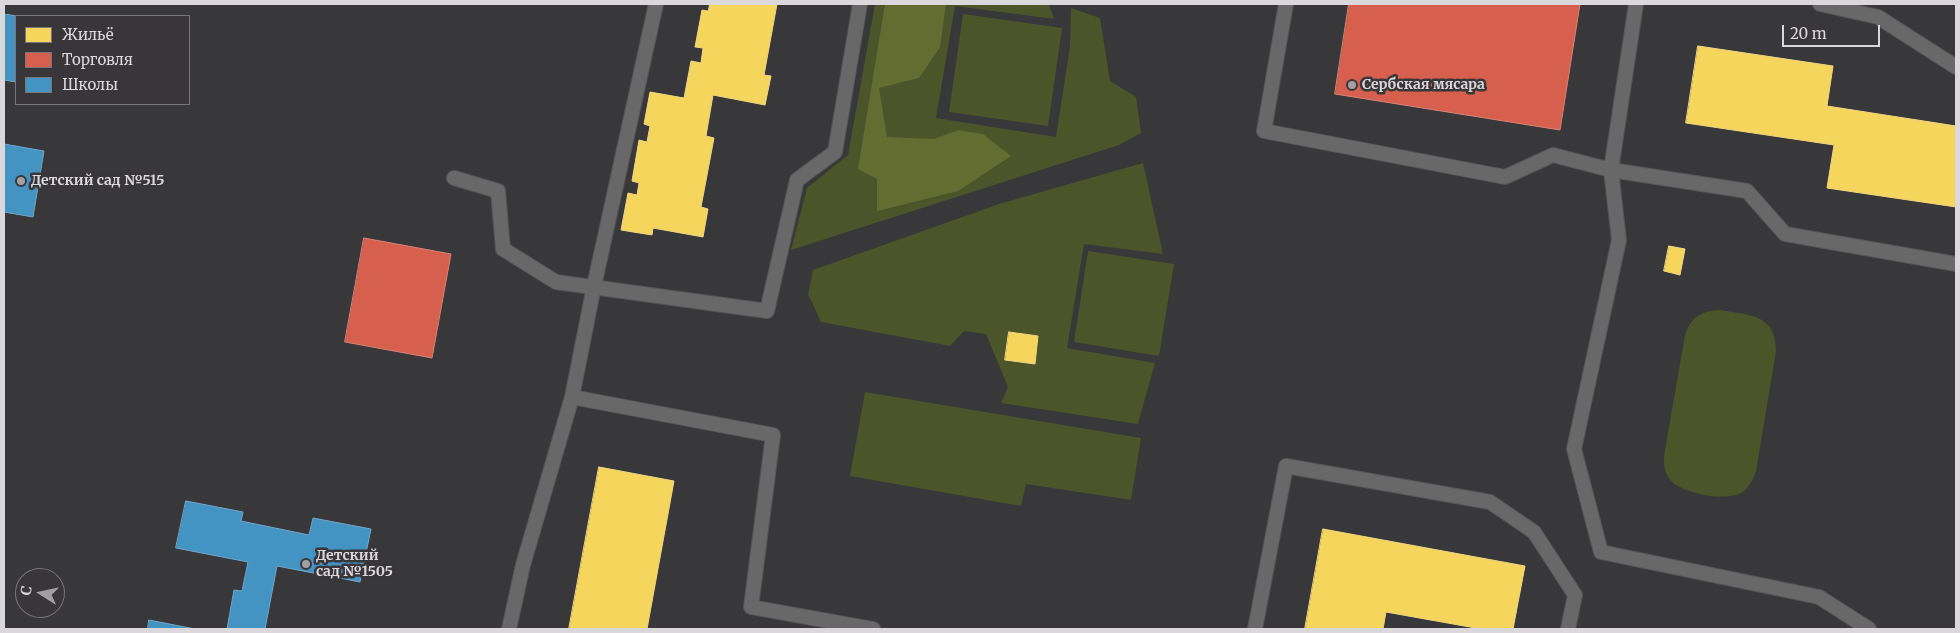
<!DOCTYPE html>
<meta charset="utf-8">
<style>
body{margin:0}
#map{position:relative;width:1960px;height:633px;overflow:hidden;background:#383739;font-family:Merriweather,serif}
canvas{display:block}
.frame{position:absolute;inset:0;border:5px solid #dbd8dc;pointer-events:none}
.legend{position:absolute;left:15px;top:15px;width:175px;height:90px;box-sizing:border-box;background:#39363a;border:1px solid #7a777b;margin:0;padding:6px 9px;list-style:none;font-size:15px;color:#dbd8dc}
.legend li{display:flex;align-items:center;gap:10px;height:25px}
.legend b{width:25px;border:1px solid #7a777b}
.north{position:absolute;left:15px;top:568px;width:50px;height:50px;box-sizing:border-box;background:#39363a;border:1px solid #7a777b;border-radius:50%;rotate:280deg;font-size:14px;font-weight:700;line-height:20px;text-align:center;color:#dbd8dc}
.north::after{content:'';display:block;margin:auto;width:18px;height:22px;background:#a2a0a3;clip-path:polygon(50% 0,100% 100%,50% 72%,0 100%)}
.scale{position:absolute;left:1782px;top:25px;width:98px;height:22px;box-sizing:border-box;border:2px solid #dbd8dc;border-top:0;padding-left:6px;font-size:15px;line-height:18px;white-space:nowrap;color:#dbd8dc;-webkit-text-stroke:4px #39363a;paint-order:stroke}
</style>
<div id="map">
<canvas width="1960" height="633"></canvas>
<div class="frame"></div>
<ul class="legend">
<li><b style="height:14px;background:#f6d55c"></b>Жильё</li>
<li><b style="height:14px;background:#d6604d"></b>Торговля</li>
<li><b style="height:14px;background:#4393c3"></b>Школы</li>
</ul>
<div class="north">С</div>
<div class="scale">20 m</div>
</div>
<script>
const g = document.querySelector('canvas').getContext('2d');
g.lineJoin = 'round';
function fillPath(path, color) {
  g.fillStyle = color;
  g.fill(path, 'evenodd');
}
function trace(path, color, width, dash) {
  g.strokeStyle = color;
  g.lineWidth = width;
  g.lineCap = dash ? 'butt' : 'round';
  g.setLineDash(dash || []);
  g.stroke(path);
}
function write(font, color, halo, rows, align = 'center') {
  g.font = font + ' Merriweather,serif';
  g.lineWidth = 5;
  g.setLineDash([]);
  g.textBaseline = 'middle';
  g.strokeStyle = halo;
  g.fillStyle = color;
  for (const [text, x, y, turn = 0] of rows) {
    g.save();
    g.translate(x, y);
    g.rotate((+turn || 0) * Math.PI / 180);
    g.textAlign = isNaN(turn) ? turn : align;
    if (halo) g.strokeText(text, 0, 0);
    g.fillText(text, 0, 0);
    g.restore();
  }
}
const green = new Path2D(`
 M875 4H1049L1054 19 955 6 936 118 1056 137 1070 46 1071 8 1100 18 1110 81 1136 97 1141 133 1119 145 791 250 807 188 848 155Z
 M963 14 1062 28 1048 126 949 112Z
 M1143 163 1163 254 1084 244 1067 348 1155 363 1138 424 1001 403 1008 387 986 334 964 331 950 346 821 322 808 294 813 270 999 204Z
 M1088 251 1174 264 1159 356 1074 342Z
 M1720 310C1749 315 1776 314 1776 351L1756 471C1753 479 1750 486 1744 491 1729 503 1679 494 1669 478 1664 471 1664 464 1664 456L1685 335C1691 317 1701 311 1720 310Z
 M865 392 1141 438 1131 500 1026 484 1021 506 850 476Z`);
const forest = new Path2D(`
 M885 4H946L940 47 919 78 879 88 887 137 934 139 958 130 983 134 1011 156 958 191 877 211V179L858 169Z`);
const homes = new Path2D(`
 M710 4H777L764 75 771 76 765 105 713 95 706 136 714 138 701 207 708 209 703 237 653 228 652 235 621 230 628 193 637 195 639 183 632 181 639 140 647 142 650 126 644 124 650 92 684 98 691 61 701 63 703 48 695 47 702 10 708 11Z
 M1698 46 1833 66 1827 106 1956 126V207L1827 188 1834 145 1686 123Z
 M1669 246 1685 249 1680 275 1664 271Z
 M1009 332 1038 336 1035 364 1005 360Z
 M599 467 674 481 647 629H569Z
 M1323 529 1525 566 1513 629H1481L1386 612 1383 629H1305Z`);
const shops = new Path2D(`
 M1349 4H1580L1560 130 1335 94Z
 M364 238 451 254 432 358 345 342Z`);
const schools = new Path2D(`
 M4 14 17 16 16 82 4 80Z
 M4 144 44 151 33 217 4 212Z
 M186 501 243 512 241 521 309 535 313 518 371 529 360 582 277 566 265 629H227L234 590 242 591 248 562 176 548Z
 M149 620 195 629H148Z`);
const service = new Path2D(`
 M1286 4 1264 131 1505 177 1553 155 1611 170 1747 191 1785 234 1956 264
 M1636 4 1611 170 1619 240 1574 449 1601 552 1819 597 1869 629
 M1820 4 1878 17 1956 67
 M454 178 498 191 503 249 556 282 767 311 797 180 835 152 860 4
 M572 397 594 286 656 4
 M509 629 523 565 572 397 773 435 751 607 873 629
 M1255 629 1286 466 1490 502 1534 532 1575 595 1568 629`);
const markers = [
 [1352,85,5,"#a2a0a3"],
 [21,181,5,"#a2a0a3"],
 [306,564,5,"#a2a0a3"]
];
const poiNames = [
 ["Сербская мясара",1362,85],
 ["Детский сад №515",31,181],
 ["Детский",316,556],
 ["сад №1505",316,572]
];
fillPath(green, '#4c5429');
fillPath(forest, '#636d32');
fillPath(homes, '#f6d55c');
trace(homes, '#eed682', 1);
fillPath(shops, '#d6604d');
trace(shops, '#d88478', 1);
fillPath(schools, '#4393c3');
trace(schools, '#71a8ca', 1);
trace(service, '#555456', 16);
trace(service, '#686868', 14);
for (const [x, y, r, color] of markers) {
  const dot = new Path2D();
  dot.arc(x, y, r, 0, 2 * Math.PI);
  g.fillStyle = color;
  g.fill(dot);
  trace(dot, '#39363a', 2);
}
write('bold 14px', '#dbd8dc', '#39363a', poiNames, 'left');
</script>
